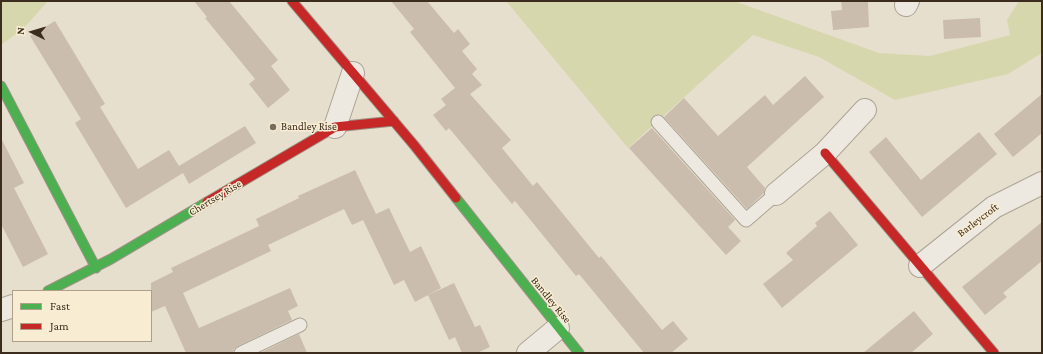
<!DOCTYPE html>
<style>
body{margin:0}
#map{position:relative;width:1043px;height:354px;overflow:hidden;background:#e7dfcd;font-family:"Crimson Pro",serif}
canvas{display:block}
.frame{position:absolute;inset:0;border:2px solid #3c2c1d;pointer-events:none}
.legend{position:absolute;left:12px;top:290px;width:140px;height:52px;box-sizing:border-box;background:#f8edd3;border:1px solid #ada08a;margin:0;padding:5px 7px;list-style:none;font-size:12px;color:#3c2c1d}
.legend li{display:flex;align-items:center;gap:8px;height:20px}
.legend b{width:20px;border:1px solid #ada08a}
.north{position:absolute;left:12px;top:12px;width:40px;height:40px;-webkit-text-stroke:3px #f8edd3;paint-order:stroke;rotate:275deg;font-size:11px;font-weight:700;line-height:16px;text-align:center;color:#3c2c1d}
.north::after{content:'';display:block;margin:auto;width:14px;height:18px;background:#3c2c1d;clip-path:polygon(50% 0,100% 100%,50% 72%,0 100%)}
</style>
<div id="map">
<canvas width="1043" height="354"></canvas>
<div class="frame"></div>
<ul class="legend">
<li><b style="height:5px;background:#4caf50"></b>Fast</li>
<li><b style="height:5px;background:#c62828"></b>Jam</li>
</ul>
<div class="north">N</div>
</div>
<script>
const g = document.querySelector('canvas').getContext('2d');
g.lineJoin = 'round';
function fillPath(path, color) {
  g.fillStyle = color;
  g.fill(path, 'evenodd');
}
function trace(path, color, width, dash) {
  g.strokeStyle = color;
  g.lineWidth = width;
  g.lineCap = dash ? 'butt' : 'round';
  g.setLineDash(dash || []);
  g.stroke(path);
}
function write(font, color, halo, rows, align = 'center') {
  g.font = font + ' "Crimson Pro",serif';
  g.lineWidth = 3;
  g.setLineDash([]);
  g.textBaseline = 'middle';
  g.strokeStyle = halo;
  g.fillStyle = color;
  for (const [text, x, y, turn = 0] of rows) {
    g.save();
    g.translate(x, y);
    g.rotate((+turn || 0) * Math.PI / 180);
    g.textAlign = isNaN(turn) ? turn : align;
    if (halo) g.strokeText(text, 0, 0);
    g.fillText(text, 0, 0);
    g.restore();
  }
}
const green = new Path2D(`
 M1 1H48L24 28 1 45Z
 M506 1H734L879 53 930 56 1010 35 1007 20 1019 1H1042V53L1008 74 895 100 819 57 753 35 628 148Z`);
const building = new Path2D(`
 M194 1H229L278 60 271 66 290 90 268 108 249 84 255 79 205 18 207 17Z
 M391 1H427L454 33 458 29 470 44 462 51 477 69 472 74 482 85 470 94 511 140 502 148 533 186 537 182 599 258 601 256 662 330 673 321 688 339 671 353H644L579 274 576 276 515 201 512 204 449 128 446 131 433 115 446 105 441 99 455 88 410 32 414 29Z
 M841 1H868L869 27 833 30 831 11 842 10Z
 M980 18 981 37 944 39 943 20Z
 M55 21 105 104 100 107 138 169 169 150 179 166 245 126 256 143 189 184 183 173 126 208 75 123 81 119 30 36Z
 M805 76 824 97 747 167 765 188 764 193 747 209 664 117 684 98 718 136 765 95 773 105Z
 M1042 94V133L1013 157 994 134Z
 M652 128 735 220 728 227 741 241 726 255 629 148Z
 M979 132 997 154 922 217 869 152 886 137 921 180Z
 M1 138 24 183 14 188 48 254 23 267 1 224Z
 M355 170 376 214 389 208 410 252 421 246 441 288 415 302 404 280 394 285 363 220 352 225 344 209 268 245 271 251 183 293 199 328 290 288 298 306 288 311 292 320 238 346 234 349 233 353H186L165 306 151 312V283L173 272 171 268 259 226 256 219 299 198 298 196Z
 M830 211 858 245 782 308 763 284 793 260 786 253 817 226 815 223Z
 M1042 222V261L1003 293 1007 297 985 315 962 287Z
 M454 283 475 327 480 325 490 347 477 353H462L455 337 449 340 428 295Z
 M914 311 933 334 911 353H863Z
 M299 334 307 353H260Z`);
const lane = new Path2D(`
 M658 122 746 220 776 194
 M241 353 300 325`);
const street = new Path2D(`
 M906 5 908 1
 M335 127 353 73
 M776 194 825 153 865 110
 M920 266 994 207 1042 183
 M1 310 13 306
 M528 353 558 328`);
const fast = new Path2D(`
 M1 86 96 268
 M456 198 579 353
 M48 291 111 259 207 202`);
const jam = new Path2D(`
 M292 1 414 145 456 198
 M825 153 994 353
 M207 202 335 127 394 121`);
const markers = [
 [273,127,4,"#786b5b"]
];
const poiNames = [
 ["Bandley Rise",281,127]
];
const streetNames = [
 ["Chertsey Rise",215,198,-31],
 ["Barleycroft",978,220,-37],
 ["Bandley Rise",551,300,51]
];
fillPath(green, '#d7d7ae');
fillPath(building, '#cbbdae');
trace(lane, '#aca496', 15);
trace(street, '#aca496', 24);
trace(fast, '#9c9386', 11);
trace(jam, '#9c9386', 11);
trace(lane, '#eee9e0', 13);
trace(street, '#eee9e0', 22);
trace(fast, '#4caf50', 9);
trace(jam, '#c62828', 9);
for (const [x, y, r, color] of markers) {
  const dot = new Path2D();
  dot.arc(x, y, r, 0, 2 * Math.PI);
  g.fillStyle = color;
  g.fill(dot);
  trace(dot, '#f8edd3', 1.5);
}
write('11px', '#3c2c1d', '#f8edd3', poiNames, 'left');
write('11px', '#3c2c1d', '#f8edd3', streetNames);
</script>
